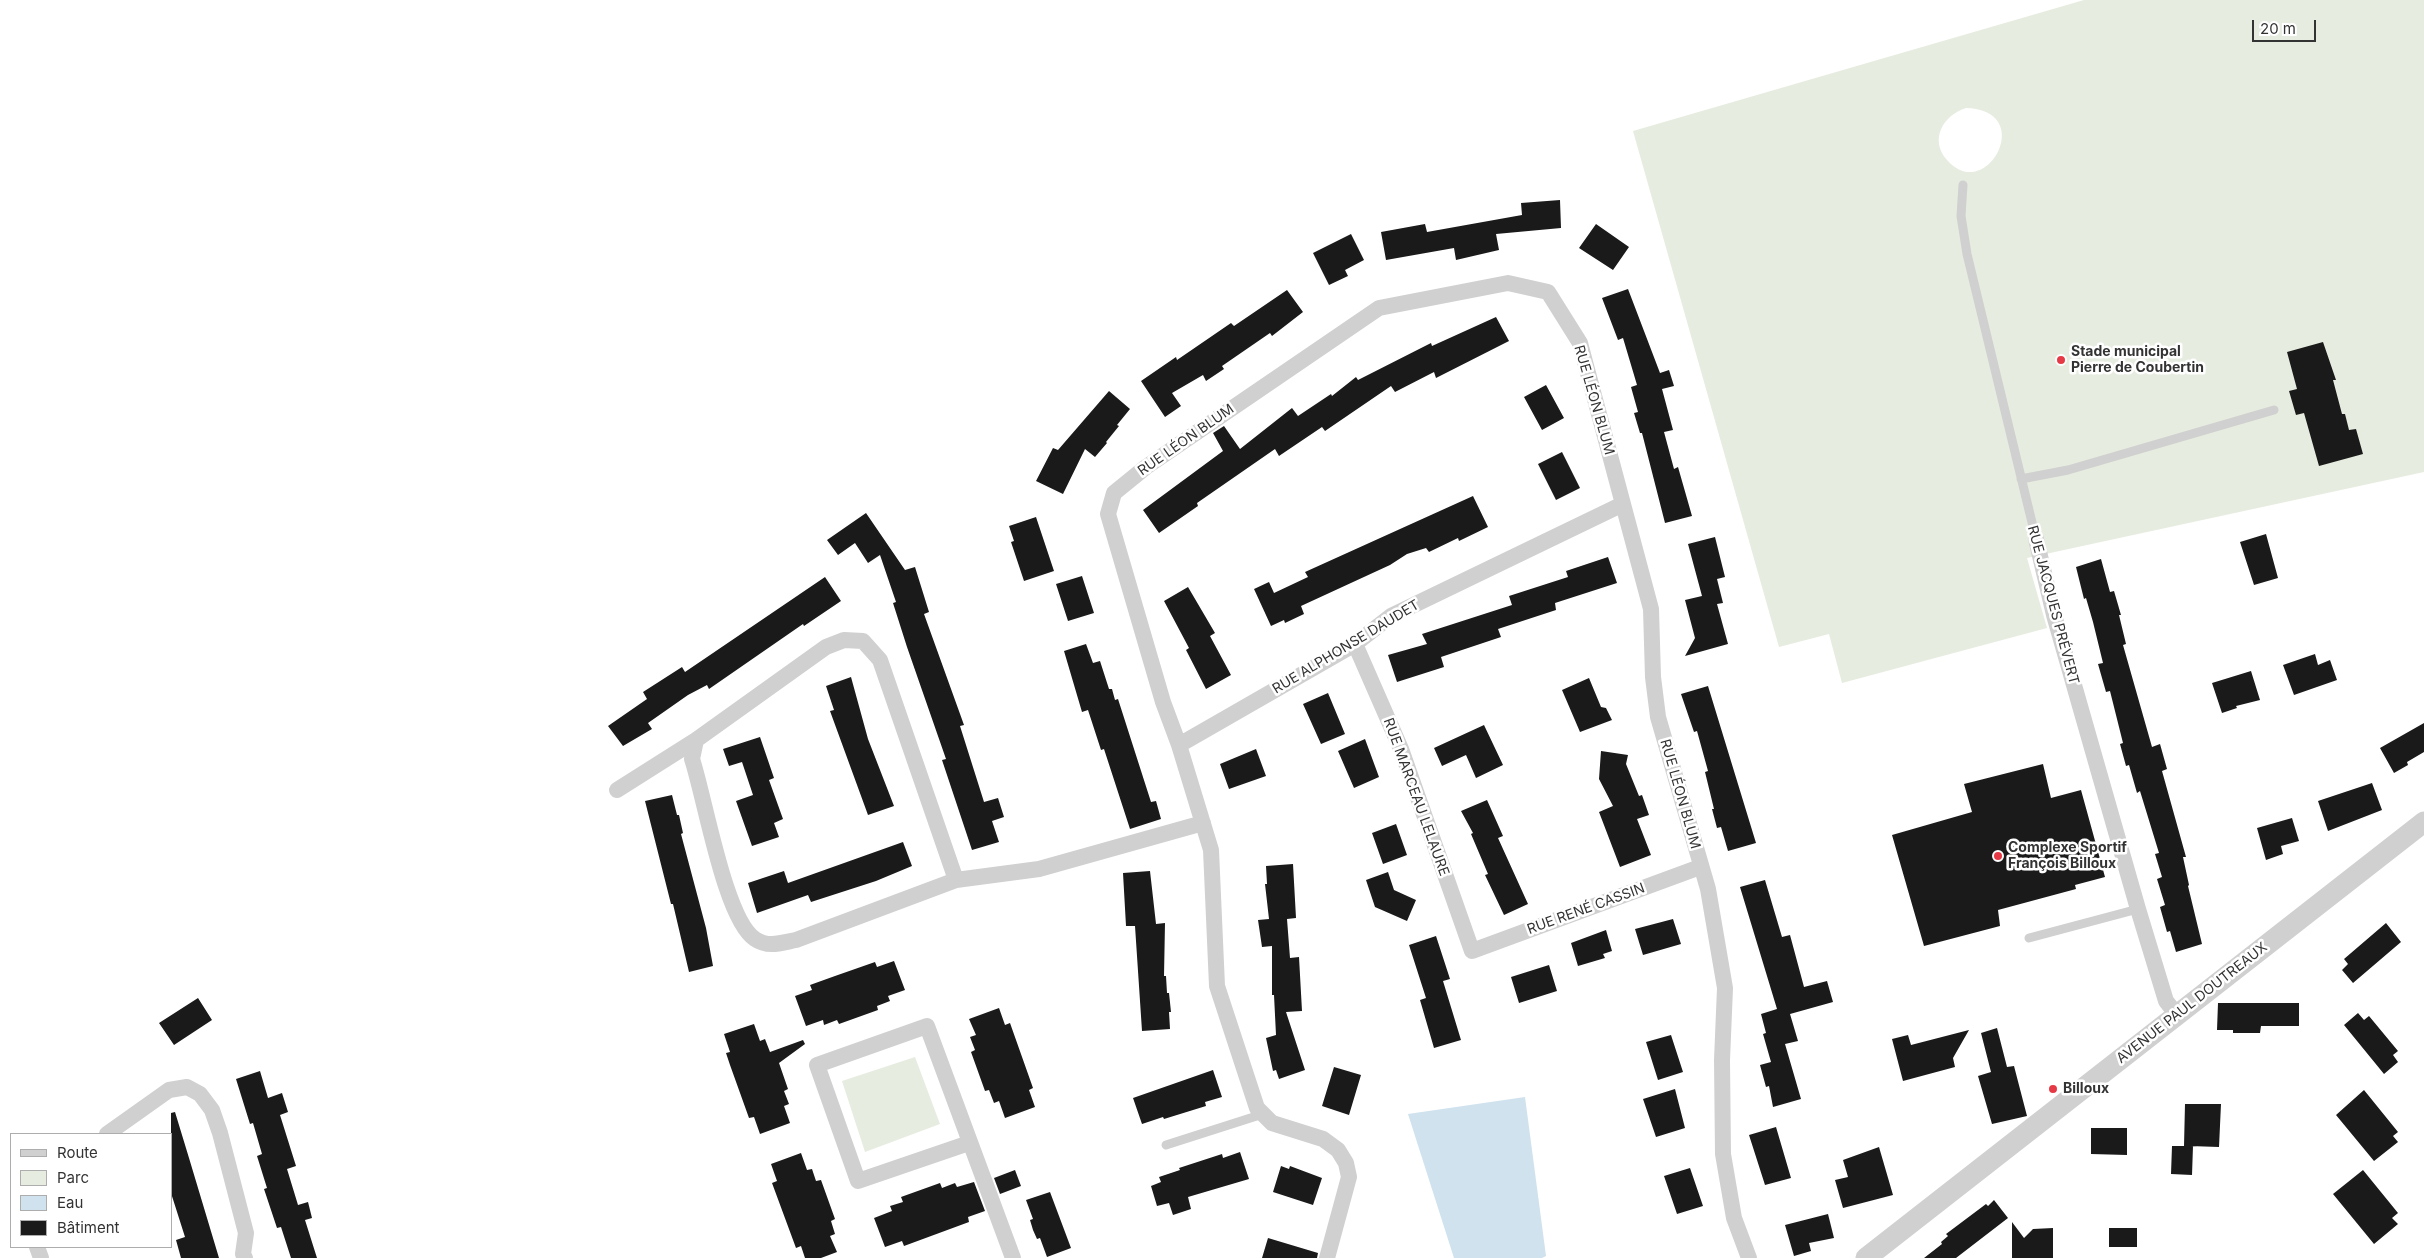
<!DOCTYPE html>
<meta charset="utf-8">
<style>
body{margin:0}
#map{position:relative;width:2424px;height:1258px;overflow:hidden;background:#fff;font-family:Inter,sans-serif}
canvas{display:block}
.legend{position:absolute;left:10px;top:1133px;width:162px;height:115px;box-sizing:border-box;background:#fff;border:1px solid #adadad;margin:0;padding:6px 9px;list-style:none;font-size:15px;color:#333}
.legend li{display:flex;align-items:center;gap:10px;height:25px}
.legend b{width:25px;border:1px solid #adadad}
.scale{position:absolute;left:2252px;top:20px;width:64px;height:22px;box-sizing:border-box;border:2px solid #333;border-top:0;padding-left:6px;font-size:15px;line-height:18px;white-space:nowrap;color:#333;-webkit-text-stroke:4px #fff;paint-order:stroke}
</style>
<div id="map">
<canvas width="2424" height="1258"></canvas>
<ul class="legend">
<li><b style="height:6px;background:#d0d0d0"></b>Route</li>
<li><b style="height:14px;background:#e6ecdf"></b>Parc</li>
<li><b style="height:14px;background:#cfe2ee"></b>Eau</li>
<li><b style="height:14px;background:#1a1a1a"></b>Bâtiment</li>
</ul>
<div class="scale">20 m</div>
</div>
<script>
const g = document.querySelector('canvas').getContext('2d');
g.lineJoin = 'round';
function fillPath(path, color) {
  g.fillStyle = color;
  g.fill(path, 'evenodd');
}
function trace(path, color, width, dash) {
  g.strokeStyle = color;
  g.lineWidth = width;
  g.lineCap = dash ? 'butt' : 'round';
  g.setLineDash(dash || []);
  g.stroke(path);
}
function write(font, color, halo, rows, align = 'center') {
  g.font = font + ' Inter,sans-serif';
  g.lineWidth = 5;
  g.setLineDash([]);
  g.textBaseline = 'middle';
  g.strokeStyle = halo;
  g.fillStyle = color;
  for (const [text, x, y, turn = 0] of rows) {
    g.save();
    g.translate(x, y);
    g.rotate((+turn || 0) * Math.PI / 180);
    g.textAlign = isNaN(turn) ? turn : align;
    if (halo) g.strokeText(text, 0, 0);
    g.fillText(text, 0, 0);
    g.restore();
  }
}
const green = new Path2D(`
 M2084 0H2424V472L2027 558 2047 628 1842 683 1829 634 1779 647 1633 131ZM1966 108C2038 110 1986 205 1947 160 1929 140 1943 115 1966 108Z
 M915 1057 940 1124 865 1152 842 1081Z`);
const water = new Path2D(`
 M1525 1097 1546 1256 1542 1258H1454L1408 1114Z`);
const building = new Path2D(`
 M1560 200 1561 228 1496 234 1499 250 1456 260 1454 248 1386 260 1381 232 1425 224 1427 232 1522 215 1521 203Z
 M1596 224 1629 247 1613 270 1579 248Z
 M1351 234 1364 260 1345 270 1348 276 1329 285 1313 253Z
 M1628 289 1660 373 1669 370 1674 386 1662 389 1673 430 1664 432 1674 469 1678 467 1692 516 1665 523 1642 433H1640L1634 413 1638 412 1631 387 1637 385 1623 338 1618 340 1602 298Z
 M1287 290 1303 312 1272 336 1270 333 1222 366 1224 369 1206 381 1203 375 1172 393 1181 406 1165 417 1141 381 1176 357 1177 360 1231 323 1234 326Z
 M1496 317 1509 341 1436 378 1434 372 1395 392 1391 386 1325 431 1322 427 1279 456 1275 449 1197 503 1198 506 1159 533 1143 510 1223 451 1213 433 1224 426 1240 449 1292 408 1298 416 1331 394 1332 396 1356 377 1358 380 1431 343 1432 346Z
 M2323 342 2336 380H2333L2342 414H2345L2349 430 2356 429 2363 454 2319 466 2304 413 2296 415 2289 391 2297 389 2287 352Z
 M1546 385 1564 418 1542 430 1524 397Z
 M1109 391 1130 409 1117 425 1119 426 1106 442 1107 443 1095 457 1085 449 1063 494 1036 481 1053 448 1058 450Z
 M1562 452 1580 488 1556 500 1538 464Z
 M1473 496 1488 527 1459 541 1458 538 1429 552 1426 548 1407 554 1390 565 1301 606 1304 614 1285 623 1284 620 1271 626 1254 589 1269 582 1274 593 1308 577 1305 572Z
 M866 513 905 570 915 567 929 612 924 614 964 725 960 726 984 802 998 798 1004 817 992 821 999 842 972 850 942 760 946 759 907 647 893 603 896 602 880 555 868 563 855 543 838 555 827 540Z
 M1036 517 1054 571 1024 581 1011 542 1014 541 1009 526Z
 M2266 534 2278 578 2254 585 2240 542Z
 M1715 537 1725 577 1717 579 1723 603 1717 604 1728 644 1685 656 1695 638 1685 600 1702 596 1688 544Z
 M1608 557 1617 583 1555 603 1556 610 1498 629 1501 637 1441 657 1444 667 1397 682 1388 655 1427 644 1422 634 1512 605 1509 596 1568 577 1566 571Z
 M2101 559 2110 592 2114 591 2121 615H2119L2126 644 2123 645 2152 747 2160 744 2167 769 2162 771 2186 857H2183L2189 885 2188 886 2202 944 2176 952 2170 931 2167 932 2160 907 2165 905 2157 879 2162 877 2155 854 2159 853 2140 791 2137 793 2129 765 2126 766 2120 744 2123 743 2110 691 2106 692 2098 664 2103 663 2093 622 2086 598 2084 599 2076 567Z
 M1082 576 1094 613 1068 621 1056 584Z
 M825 577 841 601 804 626 803 624 709 689 707 685 688 695 648 723 652 729 623 746 608 726 647 699 643 692 682 667 685 672Z
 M1188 587 1215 633 1210 636 1231 675 1206 689 1186 650 1189 648 1164 601Z
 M1086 644 1093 663 1100 661 1109 689H1112L1115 700 1118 699 1151 802 1156 801 1161 819 1130 829 1104 749 1101 750 1088 710 1082 712 1064 651Z
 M2315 654 2318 665 2330 660 2337 680 2294 695 2283 665Z
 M2251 671 2260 700 2236 706 2237 708 2222 713 2212 683Z
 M851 677 868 739 894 806 868 815 830 711 834 710 826 686Z
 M1589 678 1601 707 1606 708 1612 720 1580 732 1562 690Z
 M1708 686 1756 843 1728 851 1721 827 1717 828 1712 809H1714L1705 772 1708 771 1697 731 1694 732 1681 694Z
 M1328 693 1345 734 1321 744 1303 704Z
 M2424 723V752L2407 762 2408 765 2394 773 2380 748Z
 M1484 725 1503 765 1476 778 1466 755 1442 766 1434 748Z
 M760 737 774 778 769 780 783 819 774 823 779 837 752 846 736 801 753 795 742 762 729 766 723 749Z
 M1365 739 1379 777 1354 788 1338 751Z
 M1256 749 1266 776 1229 789 1220 764Z
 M1601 751 1628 755 1626 764 1639 796 1642 795 1649 815 1637 819 1651 855 1620 867 1599 812 1613 806 1599 779Z
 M2043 764 2051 798 2081 790 2105 877 2075 885 2076 889 1998 910 2000 926 1924 946 1892 835 1972 812 1964 784Z
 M2372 783 2382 810 2328 831 2318 801Z
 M672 795 677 815H679L683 833 681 834 706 928 713 966 689 972 673 904H671L645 801Z
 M1487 800 1503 836 1498 838 1528 904 1504 915 1485 875 1488 874 1471 834 1473 833 1461 811Z
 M2292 818 2299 841 2281 846 2283 854 2266 860 2257 828Z
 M1396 824 1407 855 1383 864 1372 833Z
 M903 842 912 866 876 881 811 902 808 895 757 913 748 883 784 871 788 883Z
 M1293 864 1296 918 1287 919 1290 958 1299 957 1302 1011 1286 1012 1305 1070 1279 1079 1276 1070 1273 1071 1266 1038 1276 1035 1274 995H1272V946L1262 947 1258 920 1269 919 1265 884H1267L1266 866Z
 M1150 871 1156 924 1165 923 1164 976H1166L1167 993H1169L1171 1012H1169L1170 1029 1142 1031 1135 926H1126L1123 873Z
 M1388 872 1394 890 1416 900 1407 921 1375 907 1366 880Z
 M1765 880 1782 937 1790 935 1804 987 1827 981 1833 1002 1790 1014 1798 1041 1785 1044 1801 1099 1773 1107 1769 1086 1766 1087 1760 1065 1771 1062 1763 1034 1766 1033 1761 1014 1777 1009 1740 887Z
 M1673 919 1681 944 1643 955 1635 929Z
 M2386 923 2401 942 2353 983 2342 970 2348 964 2344 959Z
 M1606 930 1612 951 1603 954 1605 958 1578 966 1571 943Z
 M1436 936 1450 979 1443 981 1461 1040 1434 1048 1420 1000 1426 998 1409 945Z
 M894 961 905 990 888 996 890 1001 877 1006 878 1010 839 1024 837 1020 824 1025 823 1020 806 1026 795 996 812 990 810 985 835 976 875 962 877 967Z
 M1549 965 1557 991 1519 1003 1511 977Z
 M198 998 212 1020 174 1045 159 1023Z
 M2218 1003H2299V1026H2261L2260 1033H2233V1030H2217Z
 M999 1008 1005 1025 1010 1023 1033 1088 1029 1090 1035 1107 1005 1118 999 1101 994 1103 989 1090 985 1091 971 1052 975 1050 970 1037 976 1035 969 1019Z
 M2358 1013 2364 1020 2369 1016 2398 1051 2393 1055 2398 1062 2384 1074 2344 1025Z
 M754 1024 760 1041 765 1039 770 1052 803 1040 805 1044 779 1063 788 1089 784 1091 789 1104 784 1106 790 1123 760 1134 754 1117 749 1118 730 1065 726 1053 730 1052 724 1034Z
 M1997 1028 2007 1067 2014 1066 2027 1116 1992 1124 1978 1076 1991 1072 1981 1033Z
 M1969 1030 1953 1058 1955 1067 1903 1081 1892 1039 1908 1035 1911 1045Z
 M1671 1035 1683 1072 1658 1080 1646 1042Z
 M1334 1067 1361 1075 1349 1115 1322 1106Z
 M1213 1070 1222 1097 1205 1102 1206 1106 1164 1119 1163 1117 1142 1124 1133 1098Z
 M260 1071 268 1098 282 1093 288 1112 280 1115 296 1166 287 1169 298 1205 308 1202 312 1218 305 1220 317 1258H291L281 1227 277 1228 264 1189 267 1188 257 1156 262 1154 253 1123 250 1124 236 1079Z
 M1675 1089 1685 1128 1656 1137 1643 1099Z
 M2364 1090 2398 1132 2393 1136 2398 1142 2374 1161 2336 1115Z
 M2185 1104H2221L2219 1147 2190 1146H2193L2192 1175 2171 1174 2172 1146H2184Z
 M175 1112 189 1158 219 1258H181L176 1240 185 1237 171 1193V1113Z
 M1776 1127 1791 1178 1765 1185 1749 1135Z
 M2091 1128H2127V1155L2091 1154Z
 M1879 1147 1893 1195 1843 1208 1835 1180 1848 1177 1843 1160Z
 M1240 1152 1249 1179 1188 1197 1191 1209 1173 1215 1169 1203 1157 1206 1151 1186 1161 1182 1159 1177 1180 1170 1179 1168 1222 1154 1223 1158Z
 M801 1153 807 1170 812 1169 816 1181 821 1180 835 1219 831 1221 835 1234 830 1236 837 1252 821 1258H805L801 1246 796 1248 772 1183 777 1181 771 1164Z
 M1281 1166 1289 1169 1290 1166 1322 1178 1313 1205 1273 1192Z
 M1690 1168 1703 1206 1677 1214 1664 1176Z
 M1015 1170 1021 1186 1000 1194 994 1178Z
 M2363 1170 2398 1213 2392 1218 2398 1224 2374 1244 2333 1194Z
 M974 1182 985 1211 968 1217 969 1222 904 1246 902 1241 885 1247 874 1218 892 1211 890 1206 903 1202 901 1197 940 1183 942 1188 955 1183 957 1187Z
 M1050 1192 1071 1248 1047 1257 1040 1238 1037 1239 1033 1230 1030 1220 1033 1219 1026 1200Z
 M1994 1200 2008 1218 1956 1258H1924L1942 1244 1941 1242 1948 1236 1946 1234 1986 1204 1988 1206Z
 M1828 1214 1834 1238 1809 1243 1811 1251 1794 1256 1785 1225Z
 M2012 1222 2024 1238 2033 1229 2053 1228V1258H2012Z
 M2109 1228H2137V1247H2109Z
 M1268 1238 1318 1253 1317 1258H1262Z`);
const service = new Path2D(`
 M1963 185 1961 216 1967 254 2036 539
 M2021 479 2068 470 2274 410
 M2029 938 2138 909
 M1166 1145 1263 1114`);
const minor = new Path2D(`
 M2036 539 2054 615 2138 909 2166 1001 2177 1015
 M1355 644 1401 749 1472 951 1700 867
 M1179 745 1355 644 1391 616 1623 504
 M617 790 696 740
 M956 880 880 660 863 641 844 640 826 647 696 740 692 759C705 798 725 920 755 939 768 948 781 943 796 940L956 880 1039 869 1203 823
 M107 1134 169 1090 187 1087 200 1094 212 1110 220 1133 246 1233 243 1254 245 1258
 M969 1143 858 1181 817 1065 927 1026 1013 1258
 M37 1247 41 1258
 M1327 1258 1349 1177 1346 1163 1338 1150 1323 1139 1272 1123 1257 1108 1217 986 1211 850 1179 745 1163 702 1108 514 1114 493 1146 467 1379 308 1508 283 1548 292 1580 343 1651 609 1653 677 1658 717 1708 889 1725 988 1722 1060 1723 1154 1734 1218 1749 1258`);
const tertiary = new Path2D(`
 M1866 1258 2424 822`);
const markers = [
 [2061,360,5,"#e63946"],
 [1998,856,5,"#e63946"],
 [2053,1089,5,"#e63946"]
];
const poiNames = [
 ["Stade municipal",2071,352],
 ["Pierre de Coubertin",2071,368],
 ["Complexe Sportif",2008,848],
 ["François Billoux",2008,864],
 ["Billoux",2063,1089]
];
const streetNames = [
 ["RUE LÉON BLUM",1594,400,74],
 ["RUE LÉON BLUM",1186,440,-35],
 ["RUE JACQUES PRÉVERT",2053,605,75],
 ["RUE ALPHONSE DAUDET",1346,647,-31],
 ["RUE LÉON BLUM",1680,794,74],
 ["RUE MARCEAU LELAURE",1416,797,70],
 ["RUE RENÉ CASSIN",1586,909,-20],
 ["AVENUE PAUL DOUTREAUX",2192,1003,-38]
];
fillPath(green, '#e6ecdf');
fillPath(water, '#cfe2ee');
fillPath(building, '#1a1a1a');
trace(service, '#d0d0d0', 9);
trace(minor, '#d0d0d0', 16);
trace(tertiary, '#d0d0d0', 21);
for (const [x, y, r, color] of markers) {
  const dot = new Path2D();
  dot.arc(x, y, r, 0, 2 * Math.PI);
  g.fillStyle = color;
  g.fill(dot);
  trace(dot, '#fff', 2);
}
write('bold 14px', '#333', '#fff', poiNames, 'left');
write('14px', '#333', '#fff', streetNames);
</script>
